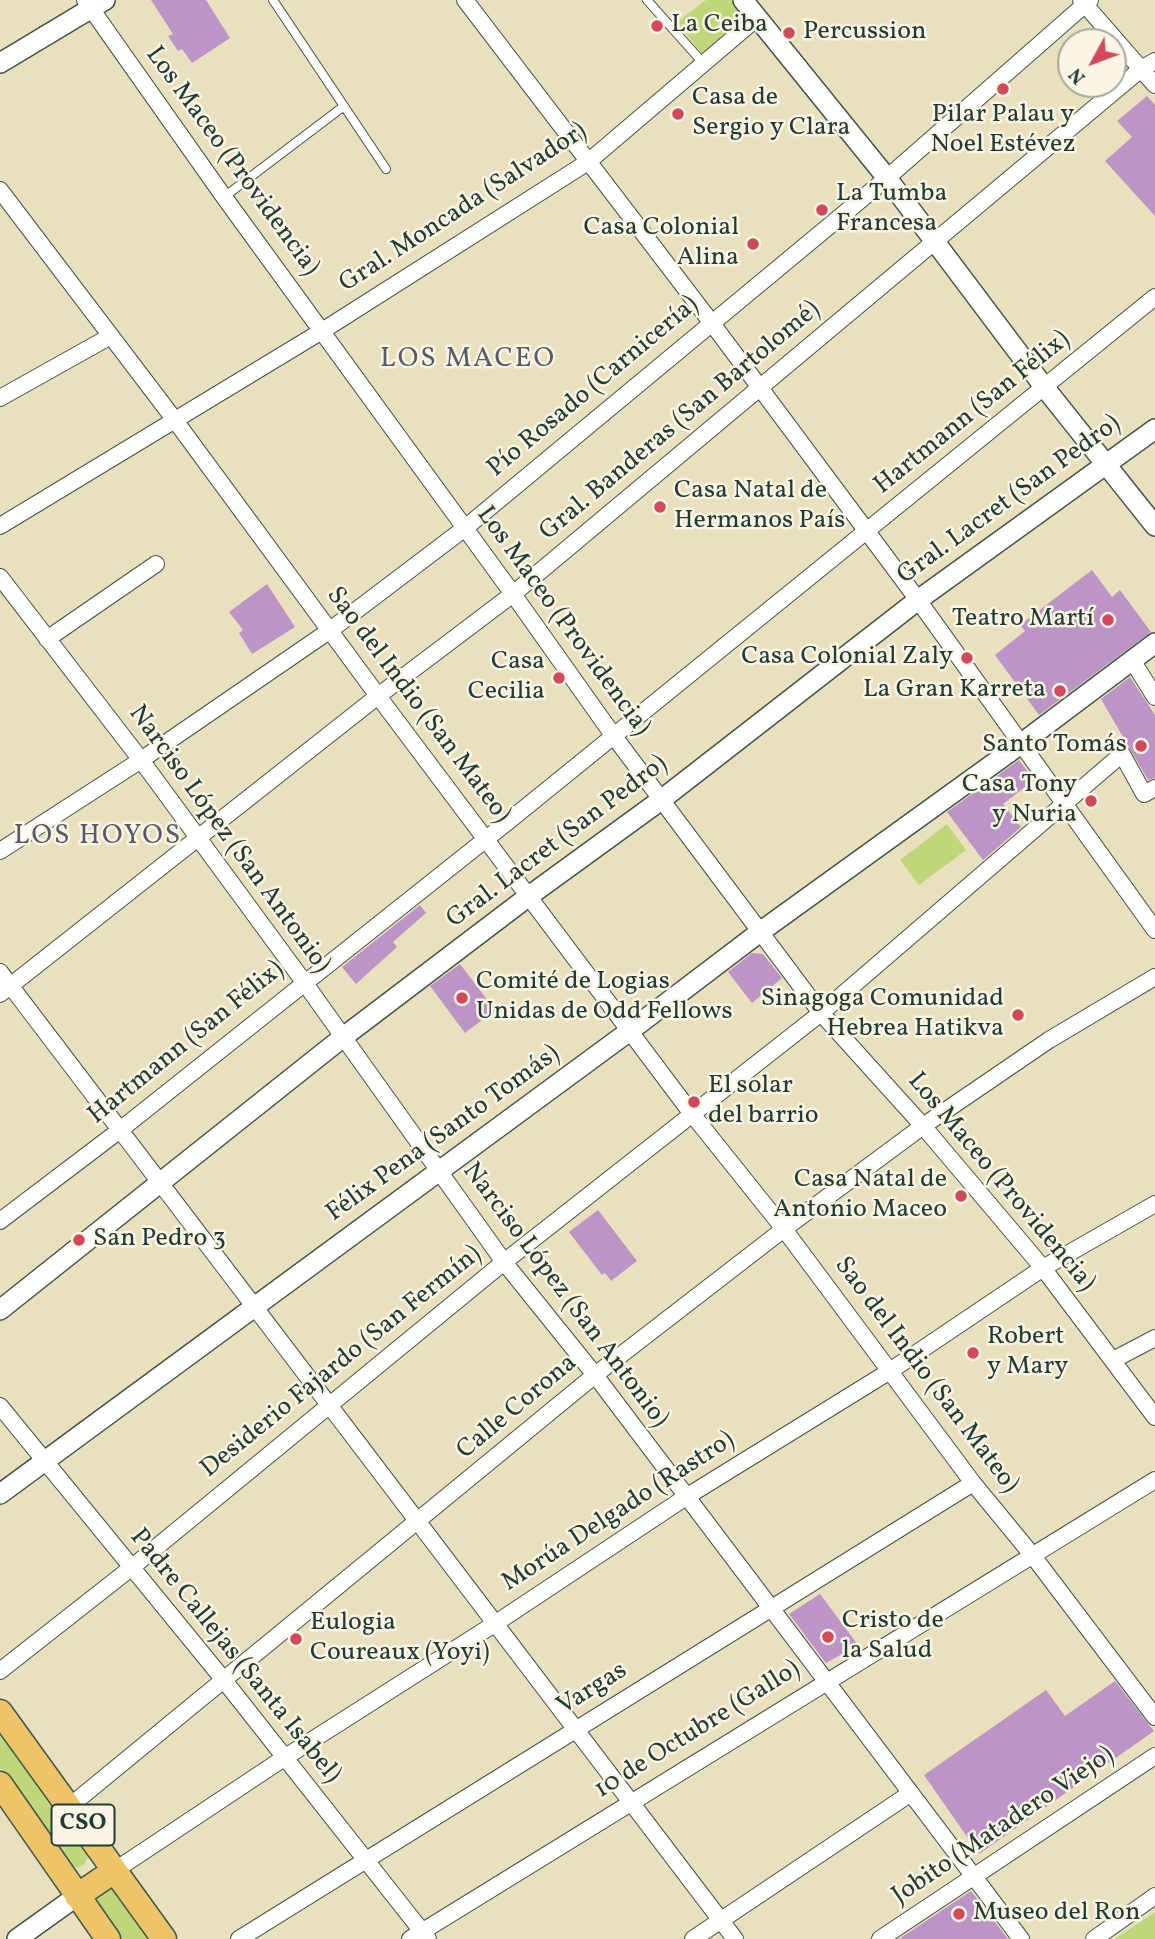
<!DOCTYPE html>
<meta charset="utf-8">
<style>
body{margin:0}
#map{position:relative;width:1155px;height:1939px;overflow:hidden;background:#e9e1be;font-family:Vollkorn,serif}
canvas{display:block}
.north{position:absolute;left:1057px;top:28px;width:70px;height:70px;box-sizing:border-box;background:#fcf5e5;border:2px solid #a4ab9e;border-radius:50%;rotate:229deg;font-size:19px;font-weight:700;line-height:28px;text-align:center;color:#1f3d34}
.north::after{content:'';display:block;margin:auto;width:24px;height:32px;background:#d1495b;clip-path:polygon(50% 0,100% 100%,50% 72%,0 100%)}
</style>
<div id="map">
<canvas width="1155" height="1939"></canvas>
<div class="north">N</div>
</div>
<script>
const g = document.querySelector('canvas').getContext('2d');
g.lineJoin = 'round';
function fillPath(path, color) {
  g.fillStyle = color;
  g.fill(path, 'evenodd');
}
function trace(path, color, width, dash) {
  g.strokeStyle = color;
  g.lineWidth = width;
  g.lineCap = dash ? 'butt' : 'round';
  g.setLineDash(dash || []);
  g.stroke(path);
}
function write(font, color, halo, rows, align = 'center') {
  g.font = font + ' Vollkorn,serif';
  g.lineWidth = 5;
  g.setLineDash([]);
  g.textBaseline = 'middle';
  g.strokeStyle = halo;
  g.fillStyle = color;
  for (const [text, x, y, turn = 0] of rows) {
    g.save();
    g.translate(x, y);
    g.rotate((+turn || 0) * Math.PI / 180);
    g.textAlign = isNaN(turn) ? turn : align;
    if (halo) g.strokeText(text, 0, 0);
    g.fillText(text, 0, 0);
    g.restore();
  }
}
const green = new Path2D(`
 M706 0H735L749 18 703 55 677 22Z
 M947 824 966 850 919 885 900 860Z
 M0 1726 89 1854 84 1865 77 1868 67 1862 0 1768Z
 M109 1888 113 1889 151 1939H121L97 1904V1896Z
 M1155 1912V1939H1115Z`);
const building = new Path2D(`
 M151 0H206L230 38 192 63 182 49 178 51 168 36 173 34Z
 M1147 96 1155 105V216L1105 161 1132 137 1117 121Z
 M1092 570 1112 597 1120 590 1151 632 1039 715 995 655 1025 631 1020 625Z
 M267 584 295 627 252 654 239 633 243 630 229 612Z
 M1130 677 1155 715V778L1148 780 1101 699Z
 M1019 760 1034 780 1003 804 1021 827 983 860 947 812Z
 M420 905 426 913 393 942 397 947 356 984 342 967Z
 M752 953 763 954 782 978 752 1003 728 972Z
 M460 964 495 1010 465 1033 430 986Z
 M598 1210 637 1261 611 1281 605 1273 602 1275 569 1232Z
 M820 1594 858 1645 826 1663 789 1614Z
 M1115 1681 1154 1731 979 1854 924 1775 1046 1690 1065 1716Z
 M971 1891 1008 1939H899Z`);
const service = new Path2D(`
 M273 0 386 169
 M647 0 704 64
 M224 197 344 106`);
const minor = new Path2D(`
 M85 0 224 197 513 594 613 735 821 1013 923 1126 1043 1268 1155 1417
 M465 0 711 322 918 600 1155 930
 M1081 0 1155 85
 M0 190 174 419 378 696 692 1114 784 1229 973 1483 1033 1556 1155 1717
 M0 398 109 337
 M0 526 322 331 588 162 757 18
 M0 577 141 760 304 982 504 1262 595 1375 1021 1939
 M47 639 156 564
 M1132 660 1155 697
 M0 851 141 760 329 631 465 528 887 178 1090 0
 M0 972C243 1296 490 1617 735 1939
 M0 994 378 696 513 594 1141 69 1155 61
 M0 1221 120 1130 510 820 1155 297
 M1113 1360 1155 1338
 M0 1406 223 1679 428 1939
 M0 1671 131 1568 504 1262 821 1013 1122 754 1144 794 1155 788
 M70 1806 595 1375 784 1229 923 1126 1049 1040 1155 977
 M114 1871 284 1758 496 1623 686 1497 890 1371 1043 1268 1155 1204
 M239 1939 973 1483
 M410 1939 1155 1480
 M693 1939 911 1793
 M880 1939 1155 1756
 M1094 1939 1155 1896`);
const tertiary = new Path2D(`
 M743 0 887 178 1045 388 1155 526
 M0 63 105 0
 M0 1310 342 1038 529 896 661 800 918 600 1155 429
 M0 1494 631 1030 760 932 1022 743 1155 643
 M17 1939 77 1896`);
const primary = new Path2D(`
 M0 1712 164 1939
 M0 1784 108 1939
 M77 1896 114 1871`);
const markers = [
 [657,26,7,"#d1495b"],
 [789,33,7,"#d1495b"],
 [1003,89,7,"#d1495b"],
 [678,114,7,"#d1495b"],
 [822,210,7,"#d1495b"],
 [753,244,7,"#d1495b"],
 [660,507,7,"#d1495b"],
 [1108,620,7,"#d1495b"],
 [967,658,7,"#d1495b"],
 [559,678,7,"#d1495b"],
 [1060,691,7,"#d1495b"],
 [1141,746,7,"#d1495b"],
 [1091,801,7,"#d1495b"],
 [462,998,7,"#d1495b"],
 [1018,1015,7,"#d1495b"],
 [694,1102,7,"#d1495b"],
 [961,1196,7,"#d1495b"],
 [79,1240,7,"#d1495b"],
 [973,1353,7,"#d1495b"],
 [828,1637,7,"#d1495b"],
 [296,1639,7,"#d1495b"],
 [959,1914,7,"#d1495b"]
];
const shields = [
 [83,1825,63]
];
const shieldNames = [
 ["CSO",83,1825]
];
const poiNames = [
 ["La Ceiba",671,26],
 ["Percussion",803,33],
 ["Casa de",692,99],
 ["Sergio y Clara",692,129],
 ["Pilar Palau y",1003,116,"center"],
 ["Noel Estévez",1003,146,"center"],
 ["La Tumba",836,195],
 ["Francesa",836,225],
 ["Casa Colonial",739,229,"right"],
 ["Alina",739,259,"right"],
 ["Casa Natal de",674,492],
 ["Hermanos País",674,522],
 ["Teatro Martí",1094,620,"right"],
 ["Casa Colonial Zaly",953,658,"right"],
 ["Casa",545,663,"right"],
 ["Cecilia",545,693,"right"],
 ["La Gran Karreta",1046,691,"right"],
 ["Santo Tomás",1127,746,"right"],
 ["Casa Tony",1077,786,"right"],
 ["y Nuria",1077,816,"right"],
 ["Comité de Logias",476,983],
 ["Unidas de Odd Fellows",476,1013],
 ["Sinagoga Comunidad",1004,1000,"right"],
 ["Hebrea Hatikva",1004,1030,"right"],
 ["El solar",708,1087],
 ["del barrio",708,1117],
 ["Casa Natal de",947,1181,"right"],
 ["Antonio Maceo",947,1211,"right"],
 ["San Pedro 3",93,1240],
 ["Robert",987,1338],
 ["y Mary",987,1368],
 ["Cristo de",842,1622],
 ["la Salud",842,1652],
 ["Eulogia",310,1624],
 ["Coureaux (Yoyi)",310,1654],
 ["Museo del Ron",973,1914]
];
const streetNames = [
 ["Los Maceo (Providencia)",231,162,54],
 ["Gral. Moncada (Salvador)",464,209,-33],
 ["Pío Rosado (Carnicería)",594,388,-40],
 ["Hartmann (San Félix)",973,414,-39],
 ["Gral. Banderas (San Bartolomé)",681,422,-40],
 ["Gral. Lacret (San Pedro)",1010,501,-36],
 ["Los Maceo (Providencia)",562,622,54],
 ["Sao del Indio (San Mateo)",417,706,53],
 ["Narciso López (San Antonio)",228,840,54],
 ["Gral. Lacret (San Pedro)",558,843,-37],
 ["Hartmann (San Félix)",187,1044,-39],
 ["Félix Pena (Santo Tomás)",444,1135,-36],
 ["Los Maceo (Providencia)",1000,1183,50],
 ["Narciso López (San Antonio)",564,1296,53],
 ["Desiderio Fajardo (San Fermín)",342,1363,-39],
 ["Sao del Indio (San Mateo)",925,1376,53],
 ["Calle Corona",518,1408,-40],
 ["Morúa Delgado (Rastro)",619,1513,-33],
 ["Padre Callejas (Santa Isabel)",234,1657,51],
 ["Vargas",593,1690,-32],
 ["10 de Octubre (Gallo)",698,1731,-32],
 ["Jobito (Matadero Viejo)",1004,1827,-34]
];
const neighbourhoodNames = [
 ["LOS MACEO",468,361],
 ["LOS HOYOS",98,838]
];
fillPath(green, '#c0d67a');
fillPath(building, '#bd94c6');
trace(service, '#3d5649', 10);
trace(minor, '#3d5649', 18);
trace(tertiary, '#3d5649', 22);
trace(primary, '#3d5649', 27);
trace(service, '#fff', 8);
trace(minor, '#fff', 16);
trace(tertiary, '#fff', 19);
trace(primary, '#efc469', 24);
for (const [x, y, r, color] of markers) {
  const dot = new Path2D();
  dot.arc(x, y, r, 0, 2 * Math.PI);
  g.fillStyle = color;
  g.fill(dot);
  trace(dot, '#fcf5e5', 2.5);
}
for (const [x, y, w] of shields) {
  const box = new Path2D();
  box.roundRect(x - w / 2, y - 20.5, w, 41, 5);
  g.fillStyle = '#fcf5e5';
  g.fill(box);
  trace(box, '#1f3d34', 2);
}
write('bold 24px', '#1f3d34', null, shieldNames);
write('26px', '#1f3d34', '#fcf5e5', poiNames, 'left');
write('26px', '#1f3d34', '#fcf5e5', streetNames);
g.letterSpacing = '2px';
write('28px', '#565b67', '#fcf5e5', neighbourhoodNames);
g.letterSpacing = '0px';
</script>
